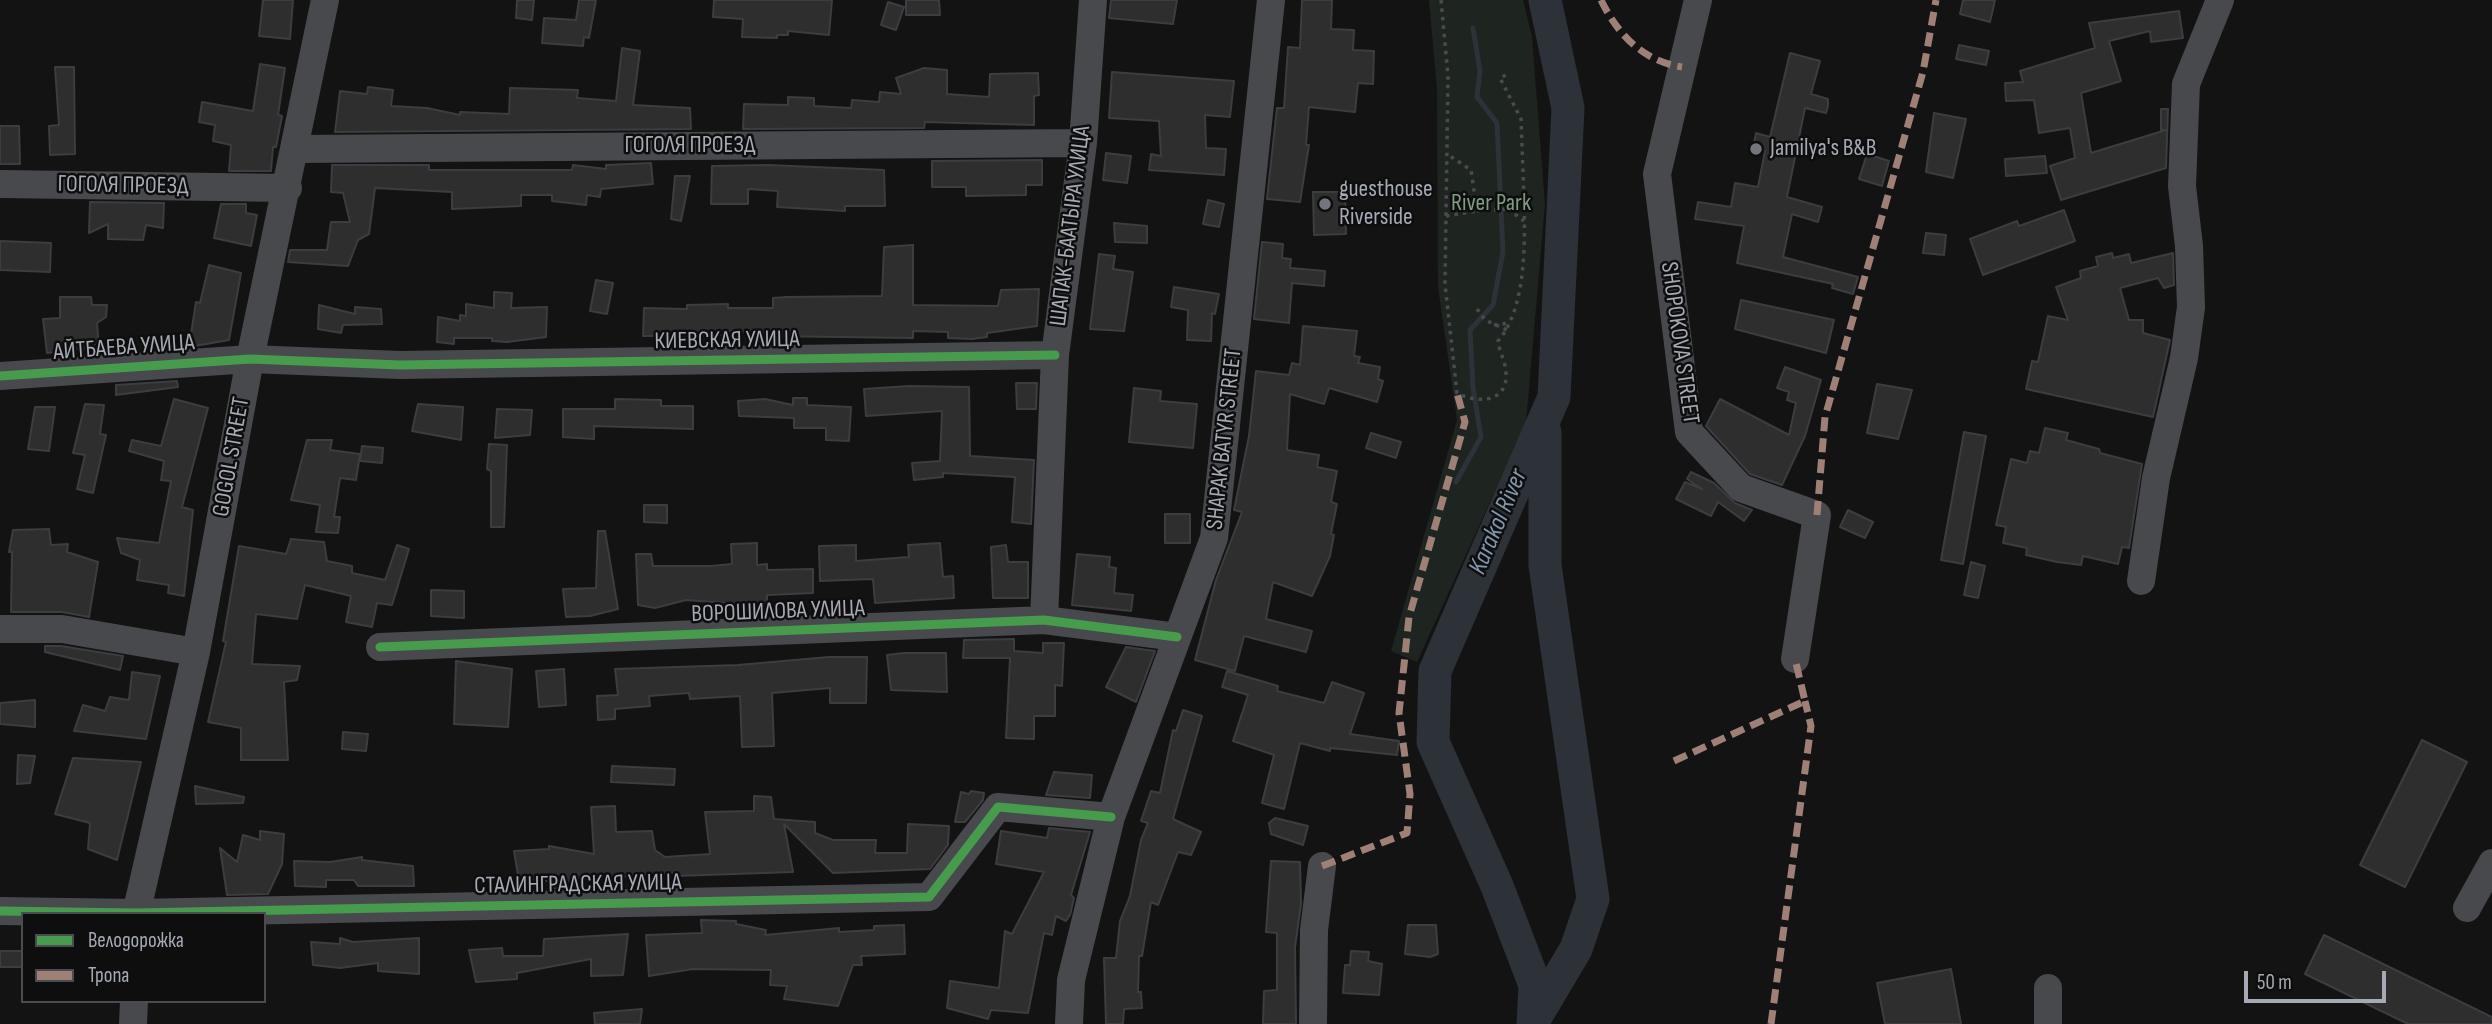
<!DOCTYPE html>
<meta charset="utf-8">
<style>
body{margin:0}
#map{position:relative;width:2492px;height:1024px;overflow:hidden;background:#131314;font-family:"Sofia Sans Condensed",sans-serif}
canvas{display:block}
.legend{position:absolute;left:21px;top:912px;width:245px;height:91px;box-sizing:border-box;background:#0e0e0f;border:2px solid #4b4c51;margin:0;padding:9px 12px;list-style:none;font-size:21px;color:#a6aab4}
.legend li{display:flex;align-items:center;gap:14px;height:35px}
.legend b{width:35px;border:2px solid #4b4c51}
.scale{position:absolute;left:2244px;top:971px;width:142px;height:32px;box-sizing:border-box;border:4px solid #a6aab4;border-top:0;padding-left:9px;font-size:21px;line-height:24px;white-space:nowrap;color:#a6aab4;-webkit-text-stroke:5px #0e0e0f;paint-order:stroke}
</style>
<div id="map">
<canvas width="2492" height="1024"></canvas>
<ul class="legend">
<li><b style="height:9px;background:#469c4c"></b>Велодорожка</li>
<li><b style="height:9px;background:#9e8076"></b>Тропа</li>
</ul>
<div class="scale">50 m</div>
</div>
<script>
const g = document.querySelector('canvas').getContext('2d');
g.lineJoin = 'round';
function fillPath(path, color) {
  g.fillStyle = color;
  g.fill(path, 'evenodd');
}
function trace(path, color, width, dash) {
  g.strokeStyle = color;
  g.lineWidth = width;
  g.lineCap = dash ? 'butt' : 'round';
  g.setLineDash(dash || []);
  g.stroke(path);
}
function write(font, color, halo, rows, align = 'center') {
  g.font = font + ' "Sofia Sans Condensed",sans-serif';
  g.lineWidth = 5;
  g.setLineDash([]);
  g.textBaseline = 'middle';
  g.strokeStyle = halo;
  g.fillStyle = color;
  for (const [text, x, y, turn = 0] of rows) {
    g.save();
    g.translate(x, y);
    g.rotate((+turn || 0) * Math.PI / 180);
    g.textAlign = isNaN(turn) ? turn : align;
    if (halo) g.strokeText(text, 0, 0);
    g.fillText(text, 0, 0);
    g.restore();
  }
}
const green = new Path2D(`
 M1429 0H1523L1532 37 1545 204 1526 423 1417 662 1391 651 1457 420 1438 287 1437 90Z`);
const stream = new Path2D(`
 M1456 482 1481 437 1473 388 1470 330 1493 305 1503 252 1497 123 1477 97 1480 71 1473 28`);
const river = new Path2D(`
 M1535 1018 1576 949 1593 899 1545 565V432
 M1533 1024 1535 985 1497 886 1433 742 1435 671 1554 397 1568 108 1545 0`);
const building = new Path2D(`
 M263 0H293L290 39 259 36Z
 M517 0H534L532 20 516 18Z
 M579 0H596L589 38 584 37 583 46 542 43 544 18 576 20Z
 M714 0H832L829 35 788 31V35H777V38L742 37 743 19 713 17Z
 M906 0H939L940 15H906Z
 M1111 0H1177L1173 24 1109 18Z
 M1302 0H1332L1331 29 1354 30 1353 50 1374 51 1373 84 1358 83 1355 112 1309 107 1306 145H1309L1300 202 1267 199 1277 108H1284L1288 47 1300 48Z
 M1963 0H1995L1990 22 1960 14Z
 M888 2 904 7 896 30 881 25Z
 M2179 11 2183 38 2151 42 2150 31 2109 41 2121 81 2081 93 2091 153 2166 130H2161V109H2168L2166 168 2061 200 2050 166 2075 158 2070 128 2039 133 2034 100 2006 101 2005 83 2023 82 2020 71 2095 48 2089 23Z
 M1959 45 1989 51 1986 65 1956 59Z
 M622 48 640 51 633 105 690 108 691 129 335 132 340 91 367 94 368 87 393 90 391 106 427 108 460 115V112L509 114 510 88 578 90 577 98 616 101Z
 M1790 53 1820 61 1811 94 1828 99V106L1826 113 1805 108 1787 197 1822 207 1818 222 1792 214 1783 257 1858 277 1853 294 1832 288 1833 284 1737 263 1744 226 1695 219 1698 202 1731 207 1735 183 1758 187 1765 151 1753 148 1756 133 1770 137Z
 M260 64 285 68 278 115 282 116 276 147H273L271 171H229L231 145 213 141 215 125 199 122 202 102 253 111Z
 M55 67H74L75 154 50 155 49 126 59 125Z
 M924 68 947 70V94L989 97 990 74 1038 73 1039 95 1034 96V125L925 122 924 128 743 129 744 104 788 105V97L814 98V106L851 108 852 100 879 102 880 92 901 94 896 78Z
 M1112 72 1234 81 1230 117 1205 115 1206 148 1226 149 1224 175 1149 170 1151 154 1161 156 1159 121 1109 118Z
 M1934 113 1966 119 1953 178 1926 172Z
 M0 126H19L20 164H0Z
 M1106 153 1131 156 1127 183 1103 180Z
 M1867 154 1889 161 1882 186 1859 179Z
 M2045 156 2047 173 2006 176 2005 159Z
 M1042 160V185H1026V195L966 196V187H932V161Z
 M651 163 653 184 601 189 600 197 587 195 586 205 552 201V195H521V206L452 209V192L375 188 369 234 358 240 348 266 288 262 290 250H327L331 222H350L343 193 331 192 332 165H429V170H572L573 165 606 169V165Z
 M768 165 884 170 885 206H845V211L777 207 778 191 748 189V204H711L712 166Z
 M675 176H690L681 221 671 219Z
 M1313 192H1345L1346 234 1314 235Z
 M1208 200 1224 204 1219 227 1203 224Z
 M90 202 164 203 163 228 146 225 143 240 108 239V224L89 233Z
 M221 204H246V213L257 215 251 246 214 238Z
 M2064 210 2075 241 1983 275 1970 239 2017 221 2019 226Z
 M1114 223 1147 226V243L1115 242Z
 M1926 233 1946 235 1944 255 1923 253Z
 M0 241 51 243 50 272 0 270Z
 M1262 242 1283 244 1282 258 1291 259 1290 268 1325 271 1324 286 1292 283 1289 323 1254 319Z
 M913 245V305L998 306 1001 290 1039 289 1037 326 987 333V337L972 339 948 338V332L913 331V338L767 336V332L727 331V335L643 336 644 308 687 309V305L728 304V308H773V298L787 297 882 296 884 247Z
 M2112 253 2113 258 2129 254 2131 263 2173 253 2174 285 2164 288 2158 278 2120 288 2129 320H2143V333L2170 340 2153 417 2026 389 2032 361 2038 362 2048 316 2068 320 2056 287 2081 278 2080 271 2098 266 2096 257Z
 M1099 254 1115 256 1113 269 1133 272 1124 331 1090 329Z
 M209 265 241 273 229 340 189 347 196 302 200 303Z
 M596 280 613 283 607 314 590 311Z
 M1174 287 1219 294 1215 314 1212 313 1211 341 1187 340 1188 310 1171 307Z
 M494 292 512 293 511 308 547 307 546 337 507 342 492 341V338H454V344L437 342 438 317 460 321V315L466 316V304L494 308Z
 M60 297H91L92 305H107L106 317 97 323 99 347 47 353 43 319 60 318Z
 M1741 300 1834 320 1826 353 1735 329Z
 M319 305 355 314V307L381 309 382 324 343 325 341 333 318 329Z
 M1303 326 1357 331 1354 356 1360 357 1358 363 1380 367 1378 379 1383 381 1377 402 1329 388 1324 404 1290 394 1287 450 1319 455 1317 467 1337 471 1331 502 1337 504 1331 534 1334 535 1330 556 1312 596 1273 582 1266 619 1312 631 1306 652 1244 636 1235 671 1195 660 1216 580 1242 512 1234 510 1249 436 1256 371 1289 375 1292 363 1300 365Z
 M1785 367 1821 380 1805 436 1782 485 1750 474 1706 426 1720 399 1789 435 1796 403 1787 400 1789 392 1777 388Z
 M177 381 178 387 116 395V385Z
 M1016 383H1037L1036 409H1017Z
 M1877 384 1912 390 1898 439 1867 433Z
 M909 386 969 387 970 456 1034 460 1031 524 1012 522 1015 477 943 473V477L914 480 912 463 940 461 942 411 866 416 864 389Z
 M1134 388 1161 391 1160 401 1197 404 1193 448 1129 442Z
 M793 398H807V405L851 407 849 441 826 440V428H794V418L739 416 738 401 765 399 793 405Z
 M174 399 208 408 182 507 193 510 184 596 168 593 169 585 137 580 140 560 121 553 117 538 159 543 171 481 161 480 164 461 129 451 132 440 161 446Z
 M615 399 661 400V406H693V429L594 426V439L563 437V409H615Z
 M85 404 104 405 100 434 106 435 93 493 77 489 85 455 73 453Z
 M418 404 463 407 461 440 412 431Z
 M35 407H55L49 451 28 449Z
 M497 409 532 410 530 435 495 438Z
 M2045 428 2068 433 2066 440 2099 449 2100 453 2142 464 2129 548 2122 547 2118 564 2083 556 2081 565 2057 562 2026 555 2027 548 2003 543 2006 527 1996 525 2011 459 2027 463 2030 451 2039 453Z
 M1964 432 1986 436 1963 564 1941 560Z
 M1371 433 1401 442 1396 458 1366 448Z
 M307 440H332L330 450 360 454 356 480 340 478 334 517H340L338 533 316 532 320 505 291 500Z
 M489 444 507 445 504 527H491V471L487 469Z
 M362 446 383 448 382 463 360 461Z
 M1691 472 1714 483 1735 503 1752 510 1744 521 1718 502 1711 516 1676 499 1685 482 1702 489 1687 479Z
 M644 505H667V523L644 522Z
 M1848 510 1873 522 1865 538 1840 527Z
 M1165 514H1190V543H1165Z
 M49 529 51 545 68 544 67 552 98 562 89 617 62 612H11L12 552H9L13 530Z
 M598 531H605L618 609 590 616 566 617 563 589 596 588Z
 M291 539 324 542 327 561 352 566V573L385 580 397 545 409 549 392 605 377 603 372 627 346 622 351 596 305 585 297 619 256 614 252 664 300 666 297 680 284 682 288 760H241V728L208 722 226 642 223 641 239 546 286 554Z
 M757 543V565L767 564V570L813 569V593L767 595V606L686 600 655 608 638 605 636 554H651L653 566H711L732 564 731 544Z
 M940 543 943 577 953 576 954 598 875 603 873 579 820 581 819 546 856 545V561L909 557 908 545Z
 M1006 545 1008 562H1028V598H993L991 547Z
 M1077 554 1110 557 1109 567 1116 568 1114 593 1133 595 1131 611 1072 605Z
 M1971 562 1985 566 1978 598 1964 595Z
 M431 590 464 591V618L431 616Z
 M1014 639V651L1043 653V643H1064L1062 686 1055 685V716H1034V739L1006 738 1010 658H963L964 640Z
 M45 646H61L123 656 120 670 45 652Z
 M1126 647 1155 651 1136 702 1106 687Z
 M904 653H946L947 692 891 690 887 655Z
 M829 657H867L866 703H830V688L772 693 774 746 742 747 740 696 690 699 689 693 649 696 650 706 615 709V719L598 720 597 696 618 695 615 669 738 665Z
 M456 661 512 669 508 727 454 724Z
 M564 669 566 705 539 707 536 671Z
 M1227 671 1278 686 1277 691 1324 703 1332 682 1364 693 1350 734 1399 741 1397 755 1330 748V751L1300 743 1284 809 1262 803 1274 755 1233 741 1248 695 1222 687Z
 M132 672 160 676 146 739 74 731 83 705 105 711 110 697 129 700Z
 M35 700V727L0 724V703Z
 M1183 710 1202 716 1173 819 1201 832 1191 855 1178 852 1158 905 1151 902 1142 956H1139L1138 992H1141L1142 1008 1124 1009 1123 1024H1106L1104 958H1116L1120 921 1130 896 1141 840 1148 823 1141 821 1151 791 1160 793 1173 730 1176 731Z
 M343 732 368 734 366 751 342 749Z
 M2422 740 2467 762 2405 887 2360 865Z
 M18 755 35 756 30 783 17 784Z
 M73 758 141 762 117 860 88 849 90 823 55 814Z
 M612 766 675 769 674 785 611 782Z
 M1054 772 1092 775 1090 798 1046 795Z
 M195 786 244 797 243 803 196 804Z
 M971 791 984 793 983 800 965 822H955L961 792 969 794Z
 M754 796 771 797 774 819 815 822V833L833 840H876L875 853H907L908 824 949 826 948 845 930 869 833 873 784 824 793 872 675 876V873L573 880V888H552L551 881H519L514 851 549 849V846L594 854 591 807 615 806 616 832 652 831 655 850 665 857 710 854 705 812 754 811Z
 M1275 818 1308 826 1303 845 1271 834 1269 823Z
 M1049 828 1090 832 1071 895 1074 898 1070 915 1066 921 1056 916 1052 935 1044 933 1028 1013 991 1010 988 1019 947 1008 950 981 999 988 1005 931 1012 934 1044 872 996 864 1001 831 1047 838Z
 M260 831 284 834 282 864 268 894 227 895 220 848 237 862 243 835 260 840Z
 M362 857V860L413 866 414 886H358L354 880H326V887L295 886 294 861 330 862Z
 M1271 861 1300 862 1301 904 1295 947 1296 1024H1263L1264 991 1277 990V933L1266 932Z
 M701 920 736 921V924L766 930 765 935 839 928V932L874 930V926L904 925 905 954 861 956 862 965H853L838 1006 784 999 787 986 770 985 771 970 693 969 649 976 646 935 702 933Z
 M1408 925H1436L1438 954 1430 957 1405 954Z
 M628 934 623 975 591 976V959L517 973V979L476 982 469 950 502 948 503 956H543L544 939Z
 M2324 935 2492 1017V1024H2408L2305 974Z
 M340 938 353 942 419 938V974L378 971V963L340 968 313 965 311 942 340 944Z
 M0 951H23V967H0Z
 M1351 951 1369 952 1368 961 1382 964 1379 995 1343 993 1345 965H1350Z
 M1951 969 1961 1024H1885L1877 983Z
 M642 1009 640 1024H595L594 1013Z`);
const path = new Path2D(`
 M1441 0 1448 76 1445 284 1457 393C1476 403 1508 404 1506 373 1506 363 1499 351 1498 341 1527 308 1525 239 1524 198
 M1508 209 1524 221
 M1477 211 1508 209 1524 198 1521 119 1500 78 1510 73
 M1446 216 1477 211 1471 170 1447 154
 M1477 309 1485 320 1507 330
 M1494 325 1510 323`);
const minor = new Path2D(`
 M1698 0 1657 174 1689 432 1741 488 1817 515 1795 659
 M297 149 1083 143
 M0 184 288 188
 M0 376 250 359 400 365 1055 355
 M2141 581 2156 478 2184 358 2191 307 2189 246 2182 186 2186 84 2220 0
 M1044 620 1055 355 1083 143 1093 0
 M0 629H62L196 652
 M380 647 1044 620 1177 637
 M2467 908 2492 863
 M0 911 136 913 929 897 998 807 1111 817
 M136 914 196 652 250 359 325 0
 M2048 988V1024
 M133 1024 134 1001
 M1069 1024 1071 980 1111 817 1214 538 1271 0
 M1313 1024 1314 930 1322 866`);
const quiet = new Path2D(`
 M1601 0C1618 35 1643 61 1682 67
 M1817 515 1825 417 1923 72 1936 0
 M1674 761 1805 701 1795 659
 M1322 866 1407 833 1410 794 1399 713 1409 617 1465 422 1457 393
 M1771 1024 1811 726 1805 701`);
const cycleway = new Path2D(`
 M0 376 250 359 400 365 1055 355
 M380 647 1044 620 1177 637
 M0 911 136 913 929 897 998 807 1111 817`);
const markers = [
 [1756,149,7,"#73757c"],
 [1325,204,7,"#73757c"]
];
const streetNames = [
 ["ГОГОЛЯ ПРОЕЗД",690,146],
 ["ГОГОЛЯ ПРОЕЗД",123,186,1],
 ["ШАПАК-БААТЫРА УЛИЦА",1071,226,-83],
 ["КИЕВСКАЯ УЛИЦА",727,341,-1],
 ["SHOPOKOVA STREET",1679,343,82],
 ["АЙТБАЕВА УЛИЦА",124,348,-4],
 ["SHAPAK BATYR STREET",1225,439,-84],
 ["GOGOL STREET",232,457,-80],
 ["ВОРОШИЛОВА УЛИЦА",778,612,-2],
 ["СТАЛИНГРАДСКАЯ УЛИЦА",578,885,-1]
];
const poiNames = [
 ["Jamilya's B&B",1770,149],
 ["guesthouse",1339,190],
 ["Riverside",1339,218]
];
const parkNames = [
 ["River Park",1491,204]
];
const waterNames = [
 ["Karakol River",1499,522,-67]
];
fillPath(green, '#1e241f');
trace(stream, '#2c3238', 5);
trace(river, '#2c3238', 33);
fillPath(building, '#2e2e2f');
trace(building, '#3c3d40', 2);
trace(path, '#4a4b4e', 3.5, [3.5, 5]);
trace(minor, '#48494c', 28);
trace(quiet, '#9e8076', 7, [14, 7]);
trace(cycleway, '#469c4c', 9);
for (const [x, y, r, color] of markers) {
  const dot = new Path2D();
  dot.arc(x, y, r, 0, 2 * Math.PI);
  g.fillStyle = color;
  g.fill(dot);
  trace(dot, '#0e0e0f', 2.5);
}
write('24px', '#a6aab4', '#0e0e0f', streetNames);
write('24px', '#a6aab4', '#0e0e0f', poiNames, 'left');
write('24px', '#7f9d81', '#0e0e0f', parkNames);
write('italic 26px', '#8096ac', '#0e0e0f', waterNames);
</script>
